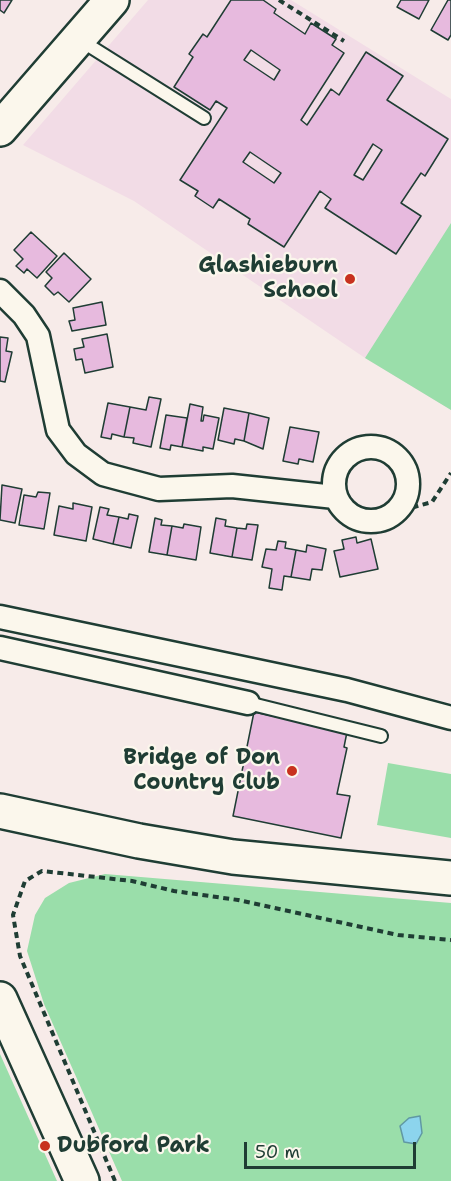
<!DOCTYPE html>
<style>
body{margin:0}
#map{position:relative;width:451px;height:1181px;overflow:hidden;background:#f7ebe9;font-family:"Shantell Sans",sans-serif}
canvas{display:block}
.scale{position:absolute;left:244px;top:1142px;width:172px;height:27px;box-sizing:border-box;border:3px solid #1f3d34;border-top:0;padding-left:8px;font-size:18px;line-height:21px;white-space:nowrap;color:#1f3d34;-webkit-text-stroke:4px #fbf7ec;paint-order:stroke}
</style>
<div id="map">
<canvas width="451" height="1181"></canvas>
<div class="scale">50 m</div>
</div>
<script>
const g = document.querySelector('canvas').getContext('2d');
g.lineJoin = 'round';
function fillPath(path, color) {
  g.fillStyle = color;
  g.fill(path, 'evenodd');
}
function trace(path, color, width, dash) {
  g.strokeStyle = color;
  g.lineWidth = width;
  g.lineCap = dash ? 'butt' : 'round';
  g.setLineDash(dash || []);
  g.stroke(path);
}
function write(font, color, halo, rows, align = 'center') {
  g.font = font + ' "Shantell Sans",sans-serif';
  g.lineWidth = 4.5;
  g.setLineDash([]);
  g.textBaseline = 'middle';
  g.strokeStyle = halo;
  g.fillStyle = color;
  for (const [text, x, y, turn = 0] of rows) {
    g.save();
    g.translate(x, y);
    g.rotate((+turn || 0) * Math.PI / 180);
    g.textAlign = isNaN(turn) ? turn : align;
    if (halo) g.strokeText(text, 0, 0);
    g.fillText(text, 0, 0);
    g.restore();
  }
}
const built = new Path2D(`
 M148 0H291L451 99V410L365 358 134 201 23 145Z`);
const green = new Path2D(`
 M451 223V410L365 358Z
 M388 763 451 774V838L377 825Z
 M105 874 451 903V1181H122L44 1004 27 951 35 915 45 898 69 883Z
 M0 1054 57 1181H0Z`);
const water = new Path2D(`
 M420 1116 422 1133 416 1144 404 1142 400 1126 409 1118Z`);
const building = new Path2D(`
 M0 0H12L4 13 0 10Z
 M231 0H263L276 9 274 13 305 34 311 23 336 39 332 45 344 53 301 120 307 125 331 89 339 95 366 52 403 76 387 100 448 139 425 176 421 173 401 203 421 216 396 254 325 208 331 199 320 191 284 247 248 224 250 219 219 199 213 208 195 196 198 191 180 180 227 108 216 101 210 110 174 87 193 57 189 54 203 34 207 37ZM251 50 280 70 274 80 244 60ZM373 144 382 150 363 180 354 175ZM250 152 281 173 274 183 243 162Z
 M401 0H429L419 19 397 7Z
 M448 0H451V35L448 40 431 30Z
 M31 232 57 256 37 278 27 269 24 273 16 266 23 259 14 250Z
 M64 253 91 279 69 302 58 292 54 295 45 286 52 278 46 272Z
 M102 302 106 325 72 331 69 321 75 320 73 308Z
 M107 334 113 367 85 373 82 359 76 360 74 349 84 347 82 339Z
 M0 337 8 338 6 351 12 352 5 382 0 381Z
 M149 397 161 399 151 447 133 443 134 438 124 437 130 407 146 410Z
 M108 403 130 407 124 437 112 434 111 439 101 437Z
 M190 404 203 407 201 421H203L204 415 219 418 213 449 203 447V451L182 447Z
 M224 408 249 413 244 441 235 439 234 444 218 440Z
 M249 413 269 418 263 449 244 441Z
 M166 415 187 418 182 447 171 445 170 450 160 448Z
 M290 427 319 432 313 462 299 459 298 464 283 461Z
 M2 485 22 489 15 523 0 520Z
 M38 492 50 493 44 529 19 525 24 495 36 497Z
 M73 503 92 507 86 541 54 535 59 506 73 509Z
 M100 507 109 509 107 515 119 517 113 544 93 539Z
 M129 514 138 516 131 548 113 544 119 517 128 519Z
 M155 518 162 520 161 525 172 526 167 555 149 552Z
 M216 518 226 520 225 526 237 528 232 557 210 553Z
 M184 524 201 527 196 560 167 555 172 526 183 528Z
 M247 524 258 525 252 560 232 557 237 528 246 529Z
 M356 537 357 543 371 539 378 569 340 577 334 551 344 549 342 540Z
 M278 541 286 542 285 548 296 550 291 577 284 576 282 590 269 588 272 569 262 567 266 549 276 550Z
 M307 545 326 549 322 570 312 569 310 580 291 577 296 550 306 552Z
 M254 712 347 732 344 747 347 748 337 794 350 796 341 838 233 816Z`);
const path = new Path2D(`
 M279 0 344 41
 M405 499 414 507 432 502 451 473
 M115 1181 20 956 13 915 25 881 42 871 132 881 174 891 238 900 398 935 451 940`);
const lane = new Path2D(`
 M80 40 204 118
 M248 703 381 736`);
const street = new Path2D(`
 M0 291 24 315 38 336 58 430 76 454 103 474 159 489 232 486 335 497
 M334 484a37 37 0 1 1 74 0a37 37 0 1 1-74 0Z
 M0 617 347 690 451 718
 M0 648 248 703`);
const secondary = new Path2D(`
 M0 129 112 0
 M0 811 139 841 233 857 451 878
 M0 999 82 1181`);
const markers = [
 [350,279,6,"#c8321e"],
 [292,771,6,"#c8321e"],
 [45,1146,6,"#c8321e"]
];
const poiNames = [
 ["Glashieburn",338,266],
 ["School",338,291],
 ["Bridge of Don",280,758],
 ["Country Club",280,783],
 ["Dubford Park",57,1146,"left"]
];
fillPath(built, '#f2dce6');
fillPath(green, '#9adeaa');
fillPath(water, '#8cd4ed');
trace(water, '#6098a3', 1.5);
fillPath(building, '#e7bade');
trace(building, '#1f3d34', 1.5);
trace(lane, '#1f3d34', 16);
trace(street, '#1f3d34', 27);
trace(secondary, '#1f3d34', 38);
trace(path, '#1f3d34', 4, [6, 4.5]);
trace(lane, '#fbf7ec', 12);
trace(street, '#fbf7ec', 22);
trace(secondary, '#fbf7ec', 33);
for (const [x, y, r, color] of markers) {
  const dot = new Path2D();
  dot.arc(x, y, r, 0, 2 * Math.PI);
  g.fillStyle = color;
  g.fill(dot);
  trace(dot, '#fbf7ec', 2);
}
write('bold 22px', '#1f3d34', '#fbf7ec', poiNames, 'right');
</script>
